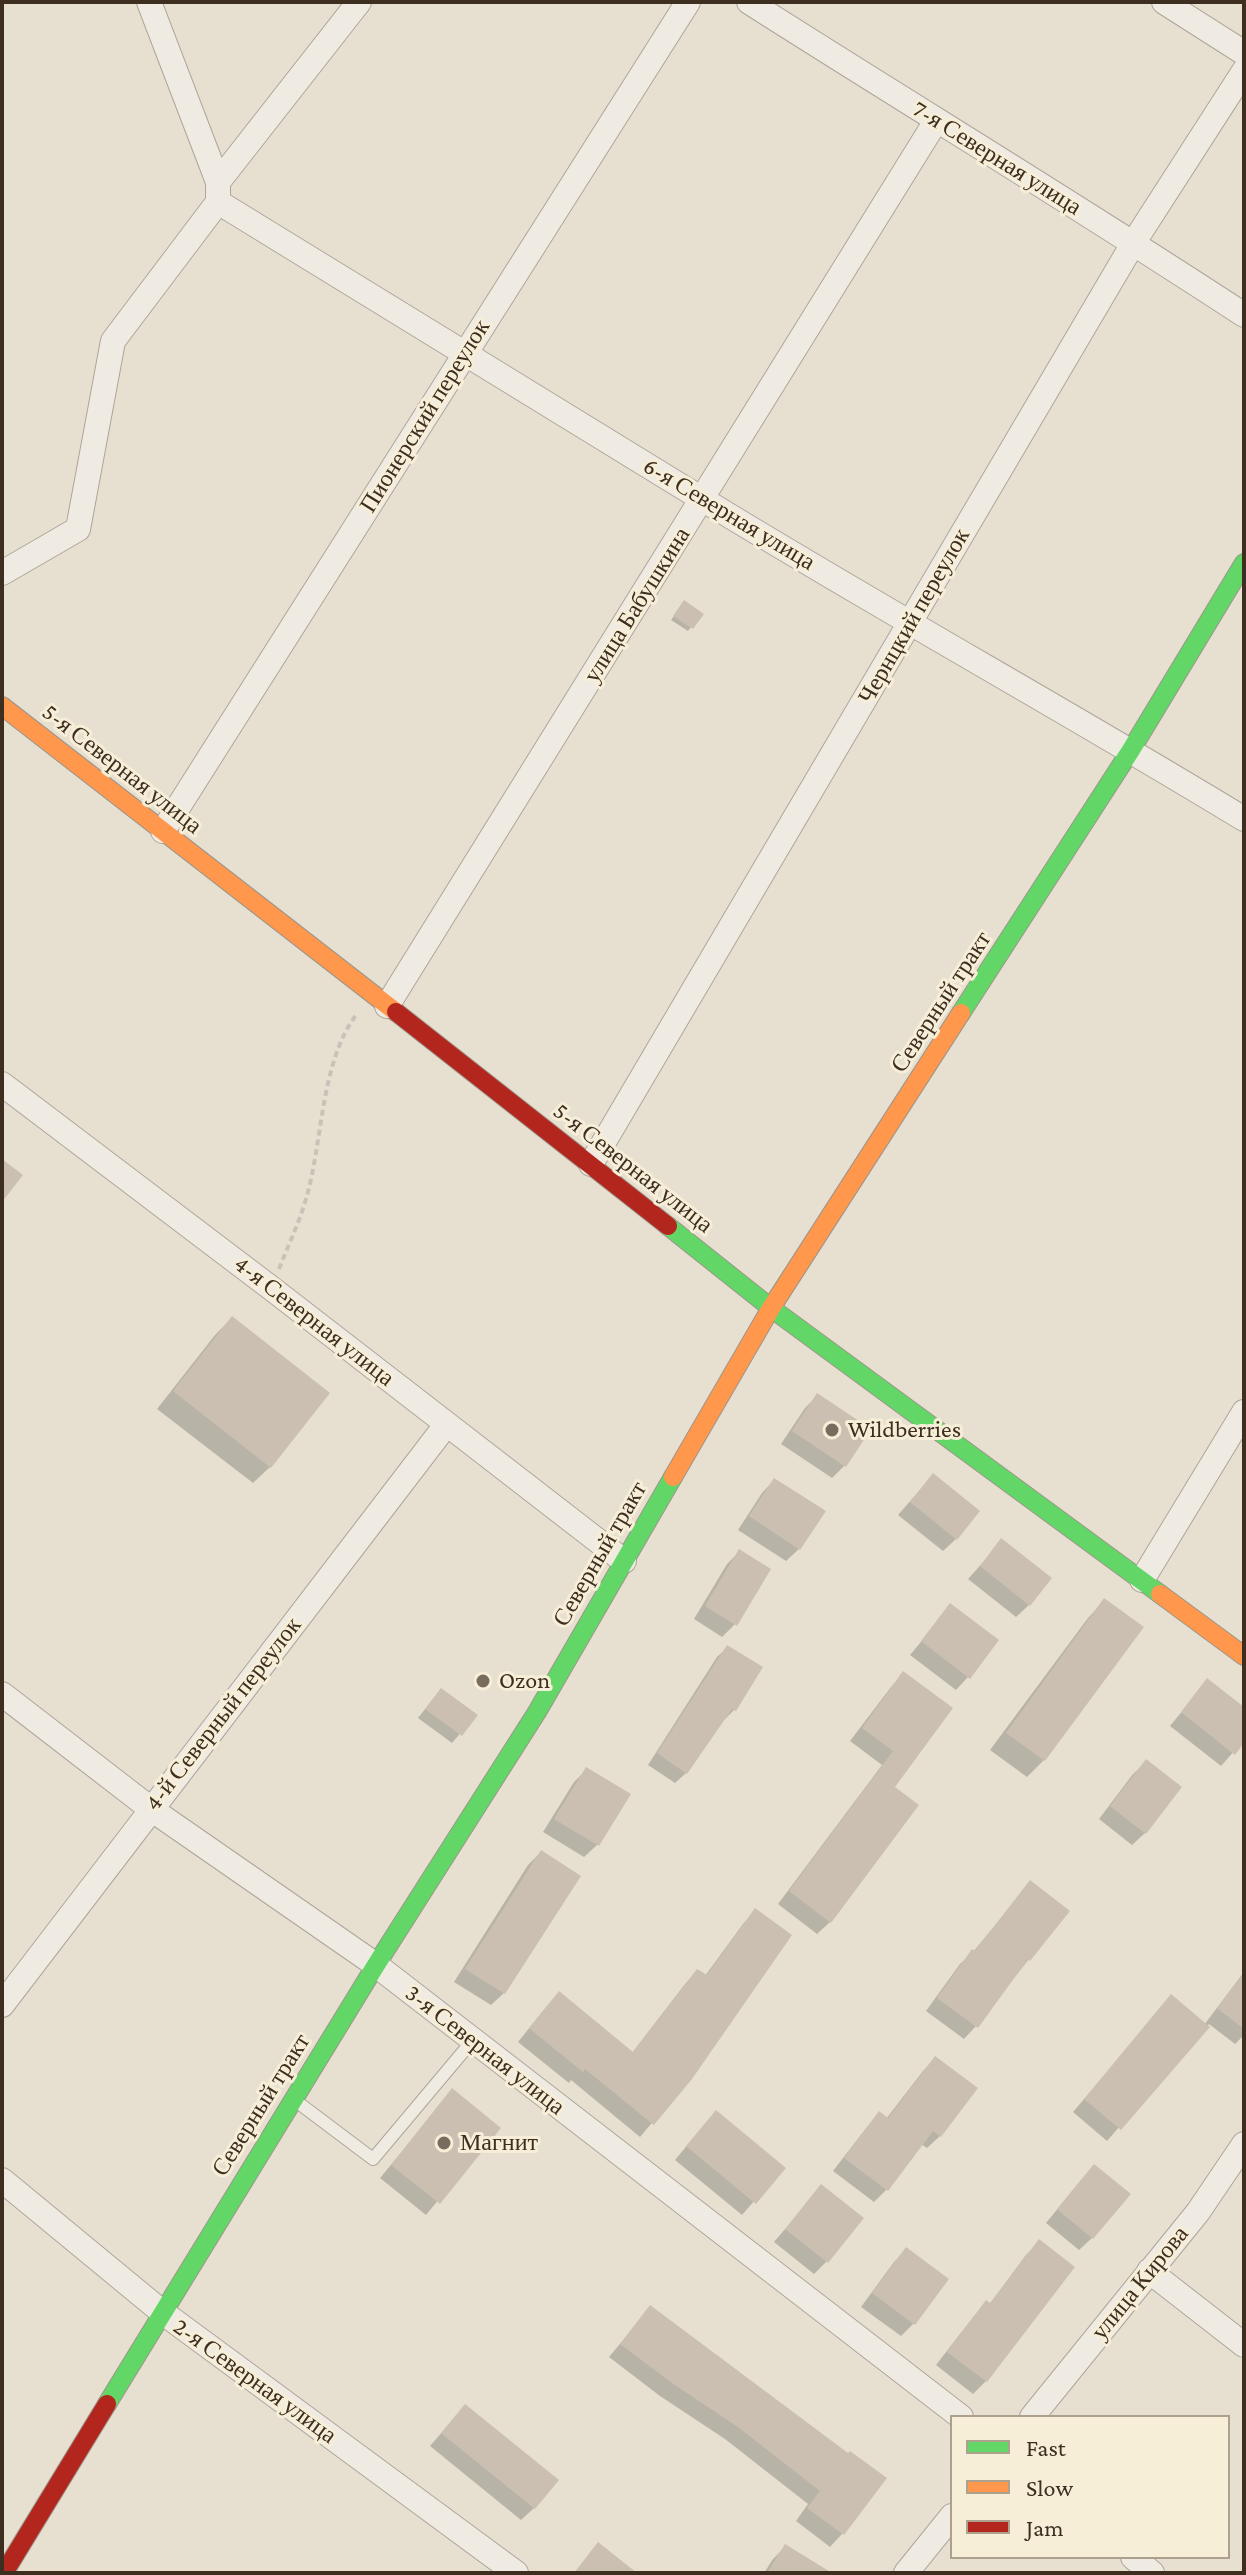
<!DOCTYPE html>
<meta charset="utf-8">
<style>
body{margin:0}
#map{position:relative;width:1246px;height:2575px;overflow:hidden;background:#e7e0d1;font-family:"Crimson Pro",serif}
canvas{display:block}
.frame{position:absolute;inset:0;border:4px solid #3d2e20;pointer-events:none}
.legend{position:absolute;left:950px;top:2415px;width:280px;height:144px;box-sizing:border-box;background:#f7eed8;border:2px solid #ada18e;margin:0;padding:10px 14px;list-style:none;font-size:24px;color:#3d2e20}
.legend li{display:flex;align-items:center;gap:16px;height:40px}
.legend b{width:40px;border:2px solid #ada18e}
</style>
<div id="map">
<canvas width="1246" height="2575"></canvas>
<div class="frame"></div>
<ul class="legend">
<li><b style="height:10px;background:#63d668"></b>Fast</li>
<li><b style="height:10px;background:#ff974d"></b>Slow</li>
<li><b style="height:10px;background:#b3261e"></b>Jam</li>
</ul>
</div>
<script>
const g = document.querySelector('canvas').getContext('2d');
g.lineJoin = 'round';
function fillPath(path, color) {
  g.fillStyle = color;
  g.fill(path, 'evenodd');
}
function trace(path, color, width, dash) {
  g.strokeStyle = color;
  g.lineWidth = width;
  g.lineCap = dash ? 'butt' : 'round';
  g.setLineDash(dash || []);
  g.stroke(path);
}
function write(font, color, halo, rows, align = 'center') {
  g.font = font + ' "Crimson Pro",serif';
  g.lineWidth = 6;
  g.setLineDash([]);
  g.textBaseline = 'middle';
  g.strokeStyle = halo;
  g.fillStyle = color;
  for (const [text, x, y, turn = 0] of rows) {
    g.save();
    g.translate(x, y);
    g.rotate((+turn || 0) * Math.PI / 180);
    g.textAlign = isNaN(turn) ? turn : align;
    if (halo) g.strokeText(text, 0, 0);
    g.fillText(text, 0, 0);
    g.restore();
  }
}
const shadow = new Path2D(`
 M681 606 701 614 688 631 671 620Z
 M232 1318 270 1467 253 1483 157 1409 215 1335Z
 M817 1396 845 1465 832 1478 781 1444 805 1408Z
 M933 1475 956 1539 943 1551 898 1515Z
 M774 1480 799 1549 786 1561 738 1530 762 1493Z
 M1002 1541 1029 1605 1016 1617 968 1579Z
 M739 1552 735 1624 722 1637 694 1619 727 1564Z
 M1104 1601 1141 1627 1044 1760 1027 1777 990 1750 1088 1618Z
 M951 1606 968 1677 956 1690 910 1655Z
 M728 1647 734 1710 724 1720 722 1719 686 1773 675 1783 648 1765 717 1657Z
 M903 1674 892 1788 830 1922 817 1934 778 1904 882 1765 850 1741 891 1687Z
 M1207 1681 1244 1710V1740L1221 1766 1170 1726Z
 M433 1699 475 1716 452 1743 418 1718Z
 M1146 1762 1145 1833 1132 1845 1099 1819 1133 1774Z
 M587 1769 628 1794 597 1845 584 1857 543 1832 574 1782Z
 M541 1852 504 1993 491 2005 454 1982 528 1865Z
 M1030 1883 1067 1911 976 2026 964 2039 926 2011 960 1964 973 1952Z
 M755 1911 690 2078 640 2137 571 2080 569 2083 518 2042 547 2006 632 2053 685 1984 697 1971 705 1976 743 1924Z
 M1244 1972V2035L1235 2044 1209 2024 1107 2141 1073 2112 1171 1997 1204 2025Z
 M935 2058 940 2136 927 2148 921 2144 887 2189 874 2202 833 2171 867 2127 879 2114 886 2119 923 2071Z
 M452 2091 498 2128 426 2215 380 2178Z
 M704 2125 783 2168 742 2215 675 2160Z
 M1082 2179 1092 2238 1079 2250 1046 2223Z
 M821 2187 826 2262 814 2274 774 2242Z
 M1039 2242 1073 2268 986 2381 973 2394 936 2365 974 2316 987 2303 989 2305 1026 2255Z
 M907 2249 947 2279 913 2324 901 2336 861 2307 894 2262Z
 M650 2308 848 2456 884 2479 842 2534 830 2547 796 2521 808 2504 725 2439 660 2396 609 2357Z
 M465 2406 534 2508 521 2520 430 2446Z
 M786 2546 818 2573H764L773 2559Z`);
const building = new Path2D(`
 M684 600 704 614 693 629 673 616Z
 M2 1159 23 1175 2 1202Z
 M232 1316 330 1393 271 1468 173 1391Z
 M817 1393 871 1429 846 1467 792 1431Z
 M933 1473 980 1511 957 1540 910 1502Z
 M774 1478 826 1511 800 1550 749 1516Z
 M1001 1538 1052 1578 1030 1606 980 1566Z
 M739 1549 771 1569 737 1626 705 1606Z
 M1104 1598 1144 1627 1045 1761 1006 1733Z
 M950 1603 999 1640 970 1679 921 1641Z
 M727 1645 763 1667 736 1711 732 1709 687 1774 657 1753Z
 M903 1671 953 1708 895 1787 919 1805 831 1923 789 1891 893 1751 862 1728Z
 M1207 1678 1244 1707V1743L1235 1755 1181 1712Z
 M441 1688 478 1715 462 1736 425 1709Z
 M1146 1759 1182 1787 1146 1834 1110 1806Z
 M586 1767 631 1794 599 1846 554 1819Z
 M541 1850 581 1876 505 1994 465 1969Z
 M1030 1880 1070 1911 1030 1961 1028 1959 978 2028 937 1998 972 1949 975 1951Z
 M755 1908 792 1935 692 2079 654 2125 585 2069 583 2072 529 2028 559 1991 633 2052 697 1969 707 1975Z
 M1244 1973V2029L1217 2008Z
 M1171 1994 1210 2027 1121 2130 1084 2099Z
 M935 2056 978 2088 941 2137 933 2131 888 2191 844 2158 879 2111 888 2118Z
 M452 2088 501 2128 440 2204 391 2165Z
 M716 2110 786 2168 756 2204 686 2146Z
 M1094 2164 1131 2194 1093 2239 1057 2209Z
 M821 2184 864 2218 828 2263 785 2229Z
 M1039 2239 1075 2267 987 2382 947 2352 986 2300 990 2303Z
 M906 2247 949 2279 915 2325 872 2293Z
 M650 2305 848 2453 850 2451 887 2478 844 2535 807 2508 820 2491 738 2427 672 2383 620 2344Z
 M465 2404 559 2480 535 2509 441 2433Z
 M598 2542 637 2573H574Z
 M785 2544 832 2573H767Z`);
const path = new Path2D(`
 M279 1269C288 1246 299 1223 306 1199 323 1142 320 1064 356 1015`);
const lane = new Path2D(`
 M296 2101 373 2159 473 2040`);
const street = new Path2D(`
 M149 2 218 182
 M749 2C914 107 1081 208 1244 315
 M1164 2 1244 53
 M218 202C380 300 540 401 702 499 881 609 1065 710 1244 819
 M2 573 78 529 113 341 218 202V182L359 2
 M163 831 688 2
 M387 1006 936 121
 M2 1084 271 1288 624 1561
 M591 1164 1134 242 1244 71
 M1142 1580 1244 1412
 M2 1694 151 1809 376 1965 961 2417
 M2 2005 446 1425
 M2 2180 162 2312 516 2573
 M1149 2271 1244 2345
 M1032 2417 1198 2212 1244 2144
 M1133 2557 1152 2573
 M906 2573 952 2516`);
const fast = new Path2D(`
 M961 1013 1131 750 1244 563
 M668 1226 771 1308 1160 1594
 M107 2404 376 1965 537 1712 673 1477`);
const slow = new Path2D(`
 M2 706 396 1012
 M673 1477 771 1308 961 1013
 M1160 1594 1244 1656`);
const jam = new Path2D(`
 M396 1012 668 1226
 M4 2573 107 2404`);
const markers = [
 [832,1430,8,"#786c5e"],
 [483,1681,8,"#786c5e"],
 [444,2143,8,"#786c5e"]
];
const streetNames = [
 ["7-я Северная улица",997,158,32],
 ["Пионерский переулок",425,416,-58],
 ["6-я Северная улица",729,514,31],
 ["улица Бабушкина",637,605,-58],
 ["Чернцкий переулок",914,616,-60],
 ["5-я Северная улица",122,769,38],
 ["Северный тракт",941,1002,-57],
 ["5-я Северная улица",633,1168,38],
 ["4-я Северная улица",314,1321,38],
 ["Северный тракт",600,1554,-60],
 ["4-й Северный переулок",223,1714,-52],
 ["3-я Северная улица",485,2050,38],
 ["Северный тракт",261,2105,-58],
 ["улица Кирова",1140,2283,-51],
 ["2-я Северная улица",255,2381,36]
];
const poiNames = [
 ["Wildberries",848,1430],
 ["Ozon",499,1681],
 ["Магнит",460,2143]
];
fillPath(shadow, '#0003');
fillPath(building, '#cbbfb2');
trace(lane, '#ada599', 14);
trace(street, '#ada599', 26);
trace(fast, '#9c958a', 20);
trace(slow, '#9c958a', 20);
trace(jam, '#9c958a', 20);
trace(path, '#c8c2b9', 4, [6, 4]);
trace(lane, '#efebe3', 12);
trace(street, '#efebe3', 24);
trace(fast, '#63d668', 18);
trace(slow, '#ff974d', 18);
trace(jam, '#b3261e', 18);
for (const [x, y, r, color] of markers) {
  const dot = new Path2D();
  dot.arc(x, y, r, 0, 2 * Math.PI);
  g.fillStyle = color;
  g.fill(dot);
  trace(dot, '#f7eed8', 3);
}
write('24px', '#3d2e20', '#f7eed8', streetNames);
write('24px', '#3d2e20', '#f7eed8', poiNames, 'left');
</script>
